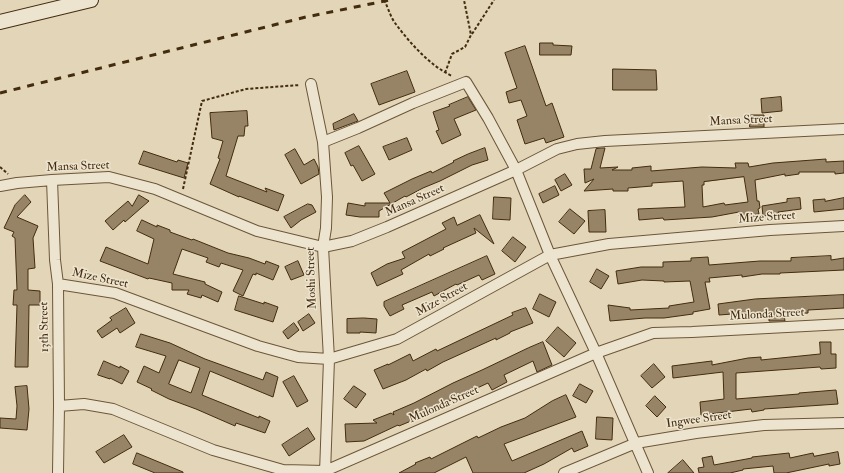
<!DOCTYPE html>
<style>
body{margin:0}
canvas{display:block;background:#e3d5b7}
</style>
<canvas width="844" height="473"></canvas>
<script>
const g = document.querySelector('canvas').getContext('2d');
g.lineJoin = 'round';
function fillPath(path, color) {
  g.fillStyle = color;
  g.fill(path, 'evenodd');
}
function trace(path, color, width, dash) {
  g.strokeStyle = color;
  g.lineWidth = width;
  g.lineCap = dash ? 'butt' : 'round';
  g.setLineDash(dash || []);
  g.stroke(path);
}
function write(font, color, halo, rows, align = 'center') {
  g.font = font + ' "IM FELL Double Pica",serif';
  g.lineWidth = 3;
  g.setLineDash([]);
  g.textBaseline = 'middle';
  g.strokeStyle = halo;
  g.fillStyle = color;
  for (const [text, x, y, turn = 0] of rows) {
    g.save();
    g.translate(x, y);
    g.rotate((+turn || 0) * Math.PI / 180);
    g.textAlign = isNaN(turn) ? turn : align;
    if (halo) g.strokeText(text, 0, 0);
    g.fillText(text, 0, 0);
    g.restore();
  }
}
const building = new Path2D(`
 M540 43H553V45L572 46 571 55H540Z
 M525 46 546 106 552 103 564 137 546 143 544 138 525 144 517 120 527 116 521 100 509 103 506 92 517 88 505 53Z
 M613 69 656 70 657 90H613Z
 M407 71 415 92 379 105 371 84Z
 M468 97 476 110 454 119 461 135 442 144 436 131 439 130 433 112 450 106 449 105Z
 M781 97 782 111 762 113 761 99Z
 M247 111 248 126H245L244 136H238L226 176 267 192 265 188 284 195 278 211 239 196V197L210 184 220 159 218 158 223 141 212 138 210 113Z
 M354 114 358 121 334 130 333 124Z
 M750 115H764V127H750Z
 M407 138 412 150 389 160 383 147Z
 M359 146 375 174 362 181 353 165 351 166 345 153Z
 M485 148 488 160 472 165 440 181 423 188 406 197 405 196 379 211V217H360L346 215 348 203 365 206V203H390L384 193 412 179 431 171 432 173 454 162 453 161 468 154Z
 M602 148H605L600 168 618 167 612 170H632V168L651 166V171L702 167 736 168 735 163H748L749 167 773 163 826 159V162L844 161V173L835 174V172H799V174L785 176V174L755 180 757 201H759L760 208 758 209 759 214 739 216V212L712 217 664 220 663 218 639 220 638 209 685 207 683 181 652 183V186L628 188V191H613V189L584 191 594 179 585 183 584 169H591L596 149ZM744 177 748 202 725 205 724 203 703 207 702 185H704V182Z
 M295 149 304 165 314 159 318 167 319 174 301 184 285 155Z
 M144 151 177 162 178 160 188 163 184 178 139 164Z
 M565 174 572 185 561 191 555 180Z
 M555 186 559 195 543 203 539 194Z
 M25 195 31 202 17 217 38 226 33 238 35 268 28 269V290L40 291V305H29L28 367H15L17 305H13L14 290H17L15 238 12 236 14 232 4 228 15 205Z
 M139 195 149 201 125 222 124 220 113 230 105 221 128 201 132 206Z
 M494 197 511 198 510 220 493 219Z
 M800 198 801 209 778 212 779 214 763 216 762 206 787 202V199Z
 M844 198V209L814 212 813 200 825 199V201Z
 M308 204 312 205 316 212 301 220 291 228 284 217Z
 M570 209 585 221 574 234 559 222Z
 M605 210 606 232H589L588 211Z
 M480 215 494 244 474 228 476 233 443 248 444 249 430 256 429 254 401 270 403 274 377 286 371 273 387 264 405 258 402 252 446 229 442 223 454 217 457 225Z
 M142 220 157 227V225L170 230V232L192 240 193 239 228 253 249 258 265 264 266 261 279 266 273 280 256 273V275L253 274 243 296 233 291 243 270 221 263 219 267 206 262 208 258 182 249 173 274 205 282V284L222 292 218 302 202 295 201 298 187 294 189 290H172V283L149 278 148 279 100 261 106 247 148 264 154 239 137 231Z
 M513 237 526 247 515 262 502 251Z
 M487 256 495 274 482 280 479 275 457 285 456 284 434 296 432 292 402 305 404 309 390 316 384 306V302Z
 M831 256V260L844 258V270L780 273V274H762L742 277V275L709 278 710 282H705L710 309 693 312V314L664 318H645L610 321 608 305 630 308V310L669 308V306L694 302 690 281 664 282V281L642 280 618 284 616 271 641 267H663V262L691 261V258L708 257 709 265 760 261H791V258Z
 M298 261 304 275 291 280 285 267Z
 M597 269 609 276 601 289 590 282Z
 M540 294 556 302 549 317 533 309Z
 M844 295V308L808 310V313L784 315 785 321H769V315L745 318V313L719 315 718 304 755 299Z
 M239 296 264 304V302L278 307 273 322 235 310Z
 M126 308 135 323 120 333 117 328 102 338 97 331 112 320 110 318Z
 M526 308 533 323 510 332V333L496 340V338L443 362 427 371 426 369 406 380 383 389 374 370 388 364V365L410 354 413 361 436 349 437 351 513 315 512 313Z
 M309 314 315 323 303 331 298 322Z
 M364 318 377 319 376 333 360 332V333H347V319Z
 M294 323 299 330 288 339 283 332Z
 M558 327 576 343 564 357 546 341Z
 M141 334 170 343 205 359 263 380 266 372 278 377 273 397 210 371 202 395 259 418V416L270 421 265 433 236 423 235 426 196 409 169 399 151 390 152 389 137 382 144 366 159 373 166 356 136 347ZM179 360 200 368 191 393 169 384Z
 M543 342 552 365 537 372 533 361 504 375 507 382 492 390 488 383 410 419 411 421 399 426 398 425 364 441 346 442 345 424 377 423 373 420 391 413 394 415 393 412 414 403 453 383 482 370 528 348Z
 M820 342H831V354H836V368L821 369 820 367 736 373V399L799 394V393L836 390 838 404 764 409V410L752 412 751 409 701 415 700 402 724 399 723 372 673 378 672 366 712 361V365L748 358 761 357V360L820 354Z
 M104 361 120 368V366L129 371 122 384 110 378V379L98 375Z
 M654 364 665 377 652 388 641 376Z
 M294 376 308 401 297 407 283 382Z
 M580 384 593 391 586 403 573 396Z
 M27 386 29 409 27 430 0 428V418L16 419 17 406 15 387Z
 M354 386 366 394 356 408 344 399Z
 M566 395 576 417 504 444 512 461 582 431 588 446 574 452 572 448 544 464 524 473H473L466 457 434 473H399L416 464 415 463 430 457 431 459 477 436 478 438 501 427 525 418 552 401Z
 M655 396 666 407 657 417 646 406Z
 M597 417 613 418 612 440 596 439Z
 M308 428 315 439 289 456 282 445Z
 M124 435 132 447 104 463 96 452Z
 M838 452 840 464 829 466V464L786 473H774L773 466 743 469V470L730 473H699L698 468 704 467 702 458 712 456 714 465 752 458V457L789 453 790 458 813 453 814 456Z
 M137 453 183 472V473H155L133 464Z
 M683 460 694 473H668Z`);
const path = new Path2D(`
 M384 0C388 7 390 16 395 23 410 43 429 65 452 76
 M472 34 494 0
 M445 73 452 54 465 47 471 35 464 0
 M0 167 8 174
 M183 189 202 101 246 89 300 85`);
const street = new Path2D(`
 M311 84 323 142 327 197 326 228 323 247 329 359 325 473
 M323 142 358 128 413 103 466 82 488 118 516 170 550 255 596 353 648 473
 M52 180 55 260 58 284 59 406 58 473
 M0 186 17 183 52 180 109 177 155 189 257 231 323 247 352 241 387 227 516 170 557 149 577 144 605 141 844 129
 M58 284 115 293 258 346 298 357 329 359 397 339 550 255 609 244 770 230 844 226
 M59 406 84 404 113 409 213 450 283 470 325 471 596 353 653 333 692 332 844 324
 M564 473 636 443 696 433 764 425 844 423`);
const secondary = new Path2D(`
 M0 22 91 0`);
const rail = new Path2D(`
 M0 93 306 17 390 0`);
const streetNames = [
 ["Mansa Street",741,121,-3],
 ["Mansa Street",78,167,-2],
 ["Mansa Street",415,201,-24],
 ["Mize Street",767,218,-4],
 ["Moshi Street",312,278,-92],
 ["Mize Street",100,279,12],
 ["Mize Street",442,300,-29],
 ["Mulonda Street",767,315,-3],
 ["13th Street",45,327,-91],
 ["Mulonda Street",444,405,-24],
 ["Ingwee Street",699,420,-8]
];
fillPath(building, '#978466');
trace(building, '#442c0f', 1);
trace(street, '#6c5639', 12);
trace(secondary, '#442c0f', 16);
trace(path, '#442c0f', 2, [3, 2]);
trace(street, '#ede4d0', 10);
trace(secondary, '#ede4d0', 14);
trace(rail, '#442c0f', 3, [7, 7]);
write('12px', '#442c0f', '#ede4d0', streetNames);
</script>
